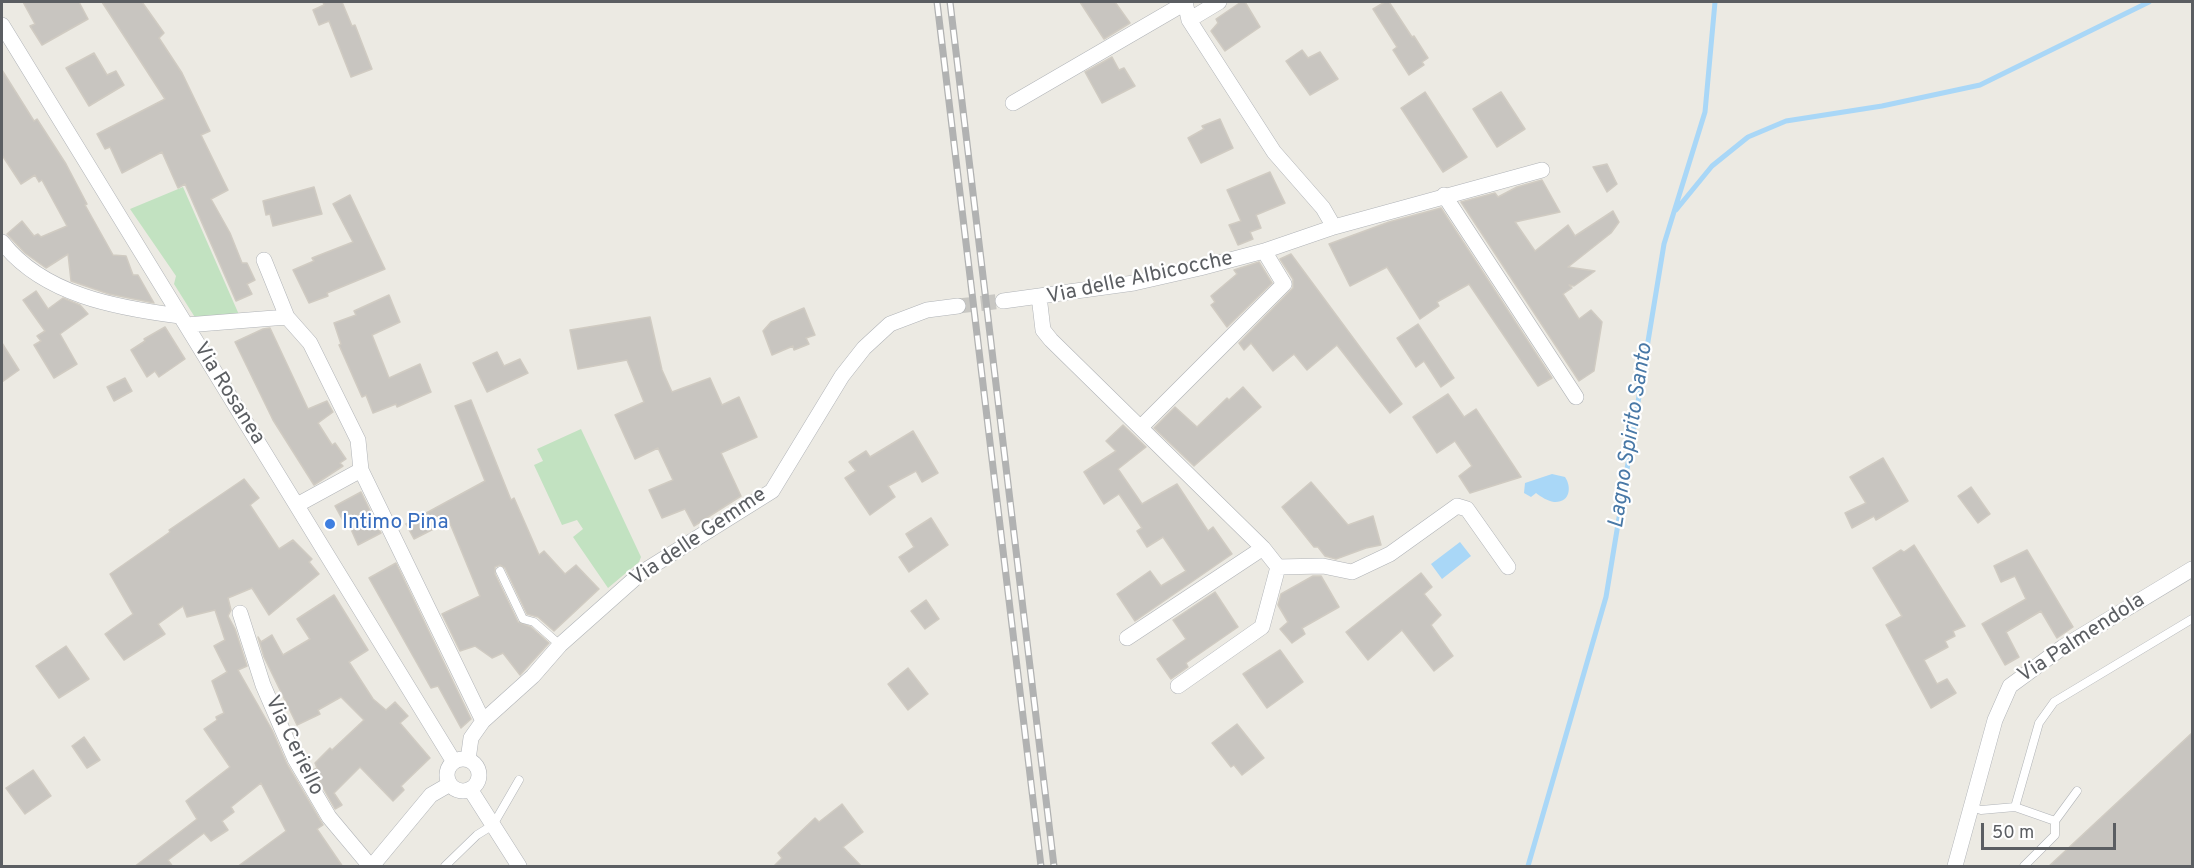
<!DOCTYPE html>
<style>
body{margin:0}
#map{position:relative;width:2194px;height:868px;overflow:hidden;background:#eceae3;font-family:Overpass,sans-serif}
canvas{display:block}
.frame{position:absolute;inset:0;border:3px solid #5b5e62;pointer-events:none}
.scale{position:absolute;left:1981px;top:823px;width:135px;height:27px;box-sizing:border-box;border:3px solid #5b5e62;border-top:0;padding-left:8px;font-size:18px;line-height:21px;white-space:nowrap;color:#5b5e62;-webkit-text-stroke:4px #fff;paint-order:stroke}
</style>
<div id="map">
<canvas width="2194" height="868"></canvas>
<div class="frame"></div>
<div class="scale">50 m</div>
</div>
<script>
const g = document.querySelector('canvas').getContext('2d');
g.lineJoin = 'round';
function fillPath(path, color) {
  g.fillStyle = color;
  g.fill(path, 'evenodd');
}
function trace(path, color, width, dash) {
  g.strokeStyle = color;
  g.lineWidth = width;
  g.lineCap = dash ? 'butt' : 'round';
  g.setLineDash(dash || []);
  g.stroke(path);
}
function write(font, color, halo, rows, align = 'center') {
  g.font = font + ' Overpass,sans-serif';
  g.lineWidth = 4.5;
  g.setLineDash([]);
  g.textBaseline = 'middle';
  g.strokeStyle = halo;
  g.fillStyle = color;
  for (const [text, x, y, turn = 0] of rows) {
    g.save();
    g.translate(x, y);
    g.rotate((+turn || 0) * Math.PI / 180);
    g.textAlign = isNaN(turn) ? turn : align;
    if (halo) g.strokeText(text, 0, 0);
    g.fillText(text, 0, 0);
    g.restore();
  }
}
const green = new Path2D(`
 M183 187 240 317 196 319 174 284 176 276 130 209Z
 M581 429 641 557 639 562 608 588 573 537 583 529 577 520 562 525 534 465 543 461 537 449Z`);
const water = new Path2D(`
 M1552 474 1565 477C1572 487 1570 503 1554 502 1548 501 1541 497 1536 493L1531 497 1524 493 1525 483Z
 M1460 542 1471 556 1442 579 1431 564Z`);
const stream = new Path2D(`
 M1676 210 1712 166 1748 137 1786 121 1882 106 1980 85 2149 2
 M1528 866 1606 597 1664 244 1705 112 1715 2`);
const building = new Path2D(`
 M23 2H79L88 19 42 45 30 26 35 24Z
 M102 2H142L164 33 159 38 182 73 210 131 201 135 228 190 211 199 230 233 242 263H247L255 280 247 284 252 294 236 301 185 184 178 188 162 152 122 173 110 147 105 149 97 134 165 99Z
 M323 2H342L352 26 355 25 372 69 351 77 329 21 319 25 313 10 324 5Z
 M1080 2H1115L1130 23 1104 39Z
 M1241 2H1245L1260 27 1225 51 1211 31 1218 23 1216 19Z
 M1385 2H1389L1412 37 1414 36 1428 58 1422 62 1424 65 1409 75 1393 50 1397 47 1373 9Z
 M1302 50 1308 58 1320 52 1338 79 1310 95 1286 61Z
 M94 53 107 75 116 71 124 85 89 106 66 68Z
 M1112 57 1119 70 1124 68 1135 86 1102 103 1085 72Z
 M2 70 34 121 37 119 66 164 87 204 85 205 113 255 126 256 133 275H138L154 303 109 294 71 281 68 254 46 268 25 253 7 234 22 221 34 236 38 234 41 237 67 226 42 180 39 182 35 175 21 184 2 155Z
 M1425 92 1467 157 1443 172 1401 108Z
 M1501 92 1525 129 1497 147 1473 109Z
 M1220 119 1233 148 1201 163 1188 138 1204 129 1202 126Z
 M1607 164 1617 184 1607 192 1593 167Z
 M1270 172 1285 203 1256 215 1261 228 1250 232 1253 239 1238 245 1229 225 1241 221 1227 190Z
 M1542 180 1560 212 1515 222 1535 251 1568 225 1575 236 1613 211 1619 222 1611 233 1568 267 1595 271 1574 286 1569 285 1572 288 1563 294 1579 319 1591 310 1602 322 1594 371 1579 381 1461 202 1495 193 1498 197 1517 187Z
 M314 187 322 214 273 226 270 214 266 215 263 201Z
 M350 195 385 269 327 293 328 296 309 303 293 270 314 261 312 258 353 242 333 204Z
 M1441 208 1552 378 1538 386 1469 284 1437 302 1439 306 1420 319 1387 267 1350 286 1329 244 1389 222Z
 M1291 254 1402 404 1390 413 1337 345 1307 370 1294 354 1273 371 1251 343 1244 350 1239 343 1293 288V279L1280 259Z
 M1259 262 1272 283 1227 327 1211 305 1215 302 1211 296 1237 274 1234 270Z
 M36 291 48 309 63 298 80 305 88 314 60 334 77 364 54 378 34 345 41 341 37 336 45 331 23 300Z
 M389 295 400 322 372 335 389 378 420 364 431 392 397 407 396 404 373 413 366 395 362 397 339 345 341 344 334 323 356 315 354 311Z
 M804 308 815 335 806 338 809 344 794 350 793 346 772 355 763 331 771 322Z
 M650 317 662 370 672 392 710 378 722 405 739 397 757 437 721 453 741 496 694 526 685 509 662 518 649 490 673 480 658 448 635 459 615 415 644 402 627 360 578 369 570 330Z
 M1418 324 1454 378 1441 387 1424 361 1416 367 1397 338Z
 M165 327 185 359 159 377 155 371 147 377 131 350 145 341 144 339Z
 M270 328 308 409 327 401 333 412 318 423 332 445 335 443 346 459 340 463 343 466 314 485 273 420 235 342 263 329Z
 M2 343 19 370 2 382Z
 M497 352 504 366 520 359 528 373 487 392 473 363Z
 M125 378 132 391 114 401 107 387Z
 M1243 387 1261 407 1194 466 1154 428 1175 407 1197 427 1227 398 1229 400Z
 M1448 394 1464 417 1476 409 1521 477 1470 493 1459 476 1472 466 1455 441 1437 453 1413 417Z
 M471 400 511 500 514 498 539 555 544 551 565 574 576 565 599 589 554 631 538 617 527 614 505 568 500 565 495 567V574L518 622 531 627 549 643 520 675 503 653 492 658 475 646 460 651 442 614 480 596 449 521 414 539 406 524 485 481 455 406Z
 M1123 425 1146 447 1118 469 1142 504 1177 484 1208 531 1213 527 1232 554 1135 621 1117 594 1150 571 1161 586 1186 571 1163 537 1147 547 1137 531 1142 528 1119 494 1104 504 1084 472 1116 451 1106 441Z
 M913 431 938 473 922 482 916 471 888 486 895 497 870 515 845 478 856 471 849 462 866 451 870 457Z
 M1883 458 1908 501 1876 520 1874 516 1852 528 1845 513 1866 503 1850 477Z
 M244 479 259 498 250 505 279 549 293 540 312 559 309 562 319 574 269 615 252 588 228 598 231 610 228 616 235 629 247 666 238 670 272 730 287 764 323 825 317 829 343 867H237L286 831 261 783 231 807 234 812 222 821 228 830 211 841 204 833 168 860 173 867H134L197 819 186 801 230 767 204 729 217 720 216 717 224 713 212 681 227 672 214 646 225 640 215 610 187 617 183 606 158 624 165 634 124 660 105 634 133 614 110 574 170 532 169 530Z
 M1311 482 1348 525 1373 516 1381 545 1366 548 1336 559 1325 556 1318 547H1314L1282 507Z
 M1971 487 1990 514 1978 523 1958 496Z
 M361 492 381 533 358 545 350 527 347 528 335 506Z
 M931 518 948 545 909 572 899 557 914 547 906 534Z
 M1914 545 1965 626 1953 631 1955 636 1945 641 1948 647 1924 660 1937 684 1947 679 1956 693 1931 708 1886 625 1902 616 1873 568 1901 550 1904 552Z
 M2027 550 2073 627 2057 638 2041 611 2006 632 2019 657 2005 665 1982 624 2026 599 2015 576 2001 582 1994 566Z
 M396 563 471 719 461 728 438 686 431 688 369 578Z
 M1421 573 1432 587 1424 594 1441 615 1431 625 1453 656 1434 671 1402 630 1368 660 1346 632Z
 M1313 576H1321L1339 607 1302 628 1305 634 1292 643 1280 629 1288 622 1278 605 1281 594Z
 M1215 592 1238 627 1186 663 1188 667 1171 679 1157 659 1186 639 1173 620Z
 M334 595 368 650 349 662 373 699 386 710 395 702 408 716 400 723 430 758 401 786 404 790 393 801 360 767 334 793 342 805 335 809 313 770 317 768 315 763 330 748 332 750 364 720 341 697 318 710 320 714 297 725 264 657 258 637 261 642 272 635 283 655 310 639 297 619Z
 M926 600 939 619 925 629 911 611Z
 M66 646 89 679 59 698 36 666Z
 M1280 650 1303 682 1267 708 1243 674Z
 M908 668 928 694 908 710 888 684Z
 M1237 724 1264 758 1242 775 1234 765 1231 767 1212 743Z
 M2193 732V867H2048Z
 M84 737 100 760 87 768 72 746Z
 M33 770 51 796 25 814 6 788Z
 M842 804 863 832 843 847 862 867H773L782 858 778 853 815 818 819 822Z`);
const streetTunnel = new Path2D(`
 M958 306 1003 301`);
const lane = new Path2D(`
 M500 571 523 619 534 622 560 645
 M1971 807 1981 810 2015 807 2055 821V835L2024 866
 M2015 807 2039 723 2054 702 2192 619
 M2055 821 2077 791
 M445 866 477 835 493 825 519 780`);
const street = new Path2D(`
 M1185 2 1189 20 1274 152 1323 208 1334 227
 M1189 20 1219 2
 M2 25 454 762
 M1013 103 1185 3
 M1444 195 1576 397
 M2 242C43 295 117 308 180 316
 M264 260 287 317
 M1039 296 1043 330 1051 340 1263 548 1278 567 1262 627 1178 686
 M1003 301 1134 283 1200 268 1264 251 1334 227 1542 170
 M186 325 287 317 310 343 358 440 361 470
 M1141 427 1284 284 1264 251
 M297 505 361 470 483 721
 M1278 567 1323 566 1352 572 1390 554 1457 506 1467 509 1508 567
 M240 613 263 685 295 759 329 817 370 866
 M1127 638 1263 548
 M447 775a16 16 0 1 1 32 0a16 16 0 1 1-32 0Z
 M468 760 471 738 483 721 533 676 560 645 641 573 772 491 842 376 864 348 890 324 927 310 958 306
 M470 789 519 866
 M372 866 431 795 450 784
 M1955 866 1995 720 2010 686 2063 647 2192 569`);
const rail = new Path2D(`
 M937 2 1041 866
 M950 2 1054 866`);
const markers = [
 [330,524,6,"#3f7fe0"]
];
const streetNames = [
 ["Via delle Albicocche",1140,279,-12],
 ["Via Rosanea",228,394,58],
 ["Via delle Gemme",699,538,-34],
 ["Via Palmendola",2082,639,-33],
 ["Via Ceriello",293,746,64]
];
const shopNames = [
 ["Intimo Pina",342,524]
];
const waterNames = [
 ["Lagno Spirito Santo",1632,436,-81]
];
fillPath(green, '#c2e2c1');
fillPath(water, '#a9d7f7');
trace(stream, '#a9d7f7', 5);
fillPath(building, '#c8c5c0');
trace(building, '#d0cbc2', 1.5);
trace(streetTunnel, '#c8c7c3', 15, [15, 8]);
trace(lane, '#b0b3b7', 9);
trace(street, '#b0b3b7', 16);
trace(lane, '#fff', 8);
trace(street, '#fff', 15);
trace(rail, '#b1b2b2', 7);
trace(rail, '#fff', 4.5, [14]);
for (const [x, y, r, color] of markers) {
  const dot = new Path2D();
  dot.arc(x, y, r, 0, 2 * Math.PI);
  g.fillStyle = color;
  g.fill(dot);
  trace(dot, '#fff', 2);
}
write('21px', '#5b5e62', '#fff', streetNames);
write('21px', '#366cbe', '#fff', shopNames, 'left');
write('italic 22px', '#4878a6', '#fff', waterNames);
</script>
